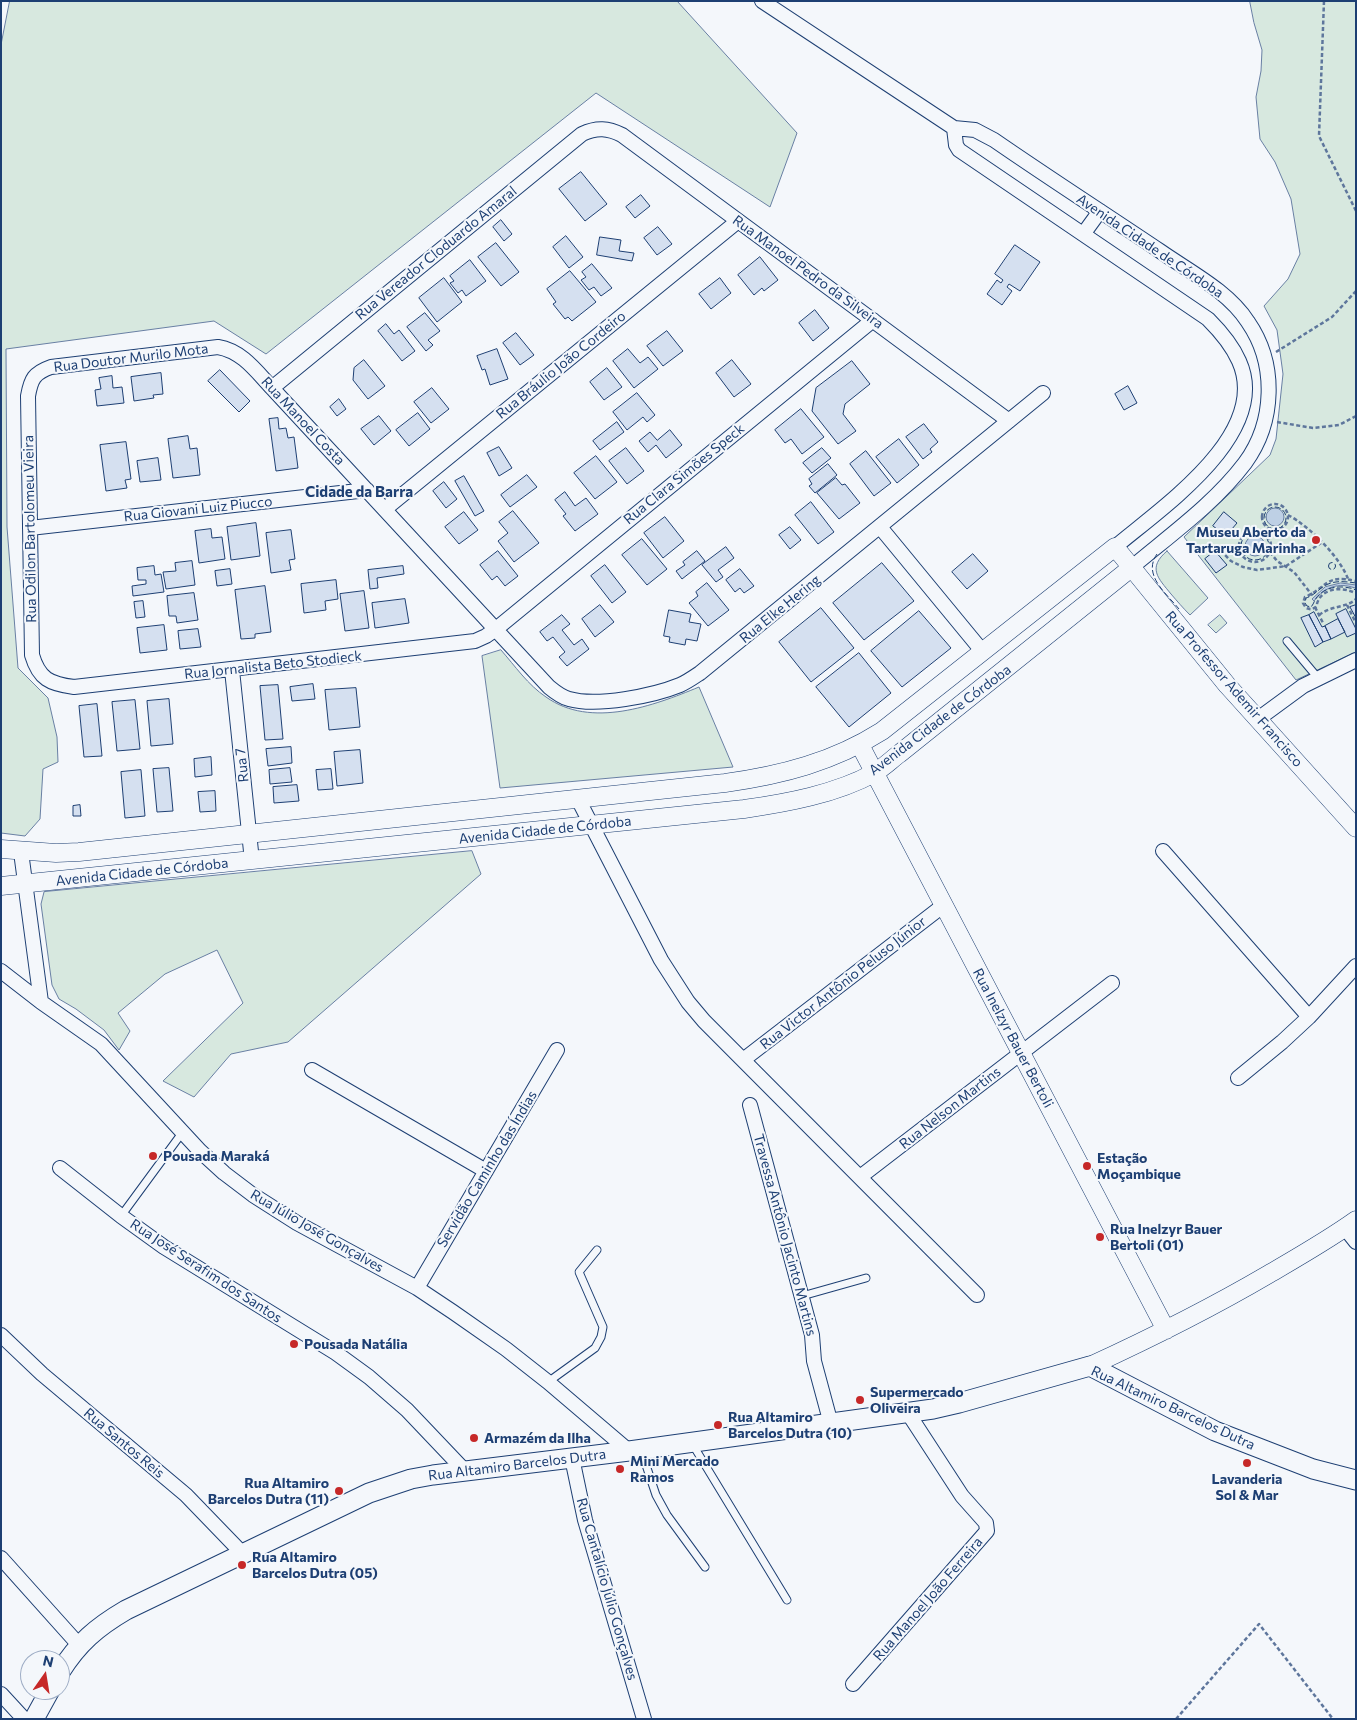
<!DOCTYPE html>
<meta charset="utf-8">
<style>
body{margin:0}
#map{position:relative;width:1357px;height:1720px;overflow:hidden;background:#f4f7fb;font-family:Commissioner,sans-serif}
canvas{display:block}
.frame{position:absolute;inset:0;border:2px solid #1d3f73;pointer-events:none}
.north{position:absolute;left:20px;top:1650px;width:50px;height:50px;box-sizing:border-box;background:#f4f7fb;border:1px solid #9eadc5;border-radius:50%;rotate:13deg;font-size:14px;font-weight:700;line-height:20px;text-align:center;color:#1d3f73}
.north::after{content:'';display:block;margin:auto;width:18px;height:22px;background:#c62828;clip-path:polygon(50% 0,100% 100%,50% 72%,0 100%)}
</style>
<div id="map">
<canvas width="1357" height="1720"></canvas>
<div class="frame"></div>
<div class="north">N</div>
</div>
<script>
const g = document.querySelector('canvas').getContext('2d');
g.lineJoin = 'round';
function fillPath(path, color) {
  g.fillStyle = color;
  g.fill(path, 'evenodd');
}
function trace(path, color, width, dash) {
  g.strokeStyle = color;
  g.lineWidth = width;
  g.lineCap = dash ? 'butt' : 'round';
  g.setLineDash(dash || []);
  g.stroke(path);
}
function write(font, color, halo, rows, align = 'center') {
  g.font = font + ' Commissioner,sans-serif';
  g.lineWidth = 4;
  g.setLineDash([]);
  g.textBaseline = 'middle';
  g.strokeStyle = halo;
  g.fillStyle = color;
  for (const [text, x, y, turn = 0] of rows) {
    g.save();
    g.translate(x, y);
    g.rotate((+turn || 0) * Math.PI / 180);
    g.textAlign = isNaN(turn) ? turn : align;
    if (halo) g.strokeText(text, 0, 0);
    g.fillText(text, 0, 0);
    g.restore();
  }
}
const green = new Path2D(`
 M10 1H677L797 133 770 207 596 93 266 354 214 321 6 349 7 527 18 668 48 698 57 737 58 762 43 769 40 819 25 836 1 833V45Z
 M1250 1H1356V652L1296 680 1184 537 1270 455 1276 439 1283 374 1277 330 1264 306 1288 279 1300 254 1291 199 1275 162 1260 139 1256 97 1261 71 1262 50 1254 23Z
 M1167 551 1208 598 1190 615C1183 608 1177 601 1171 594 1158 578 1147 568 1167 551Z
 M1220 615 1227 623 1216 633 1208 625Z
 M501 650C515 666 528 685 546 697 591 729 653 706 699 687L733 767 500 788 482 656Z
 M472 851 481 874 288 1042 231 1054 194 1097 163 1081 243 1003 217 950 165 974 118 1013 130 1031 119 1050 104 1030 76 1009 59 999 52 985 41 904 44 892Z`);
const water = new Path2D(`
 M1266 517a9 9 0 1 1 18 0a9 9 0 1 1-18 0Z
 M1245 546a10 10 0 1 1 20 0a10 10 0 1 1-20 0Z
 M1341 583 1356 585 1355 588C1338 582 1325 587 1314 601L1312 599 1325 587Z`);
const building = new Path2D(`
 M581 172 607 204 585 221 559 189Z
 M641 195 650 206 635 218 626 207Z
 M501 220 512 234 504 241 493 227Z
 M658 227 672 244 657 255 644 238Z
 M566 236 583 257 569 268 553 247Z
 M600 237 621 240 619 251 634 253 632 261 597 255Z
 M496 243 519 272 501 286 478 257Z
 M1015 245 1040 262 1020 291 1009 284 1007 287 1012 291 1002 305 987 294 997 280 1001 283 1003 280 995 274Z
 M760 257 778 280 764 291 762 288 754 295 738 275Z
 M470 260 486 281 466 296 462 290 458 293 450 283 454 281 450 276Z
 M592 264 612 288 601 296 594 287 589 290 581 280 586 277 582 272Z
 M570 271 596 302 572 321 568 317 565 319 553 304 556 302 547 289Z
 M444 278 462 302 437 322 419 298Z
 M720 278 731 293 711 309 699 294Z
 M815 310 829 328 813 341 799 323Z
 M425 313 440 331 428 340 433 345 426 351 407 327Z
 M386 324 394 334 399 330 415 351 402 361 378 331Z
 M667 331 683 351 663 366 647 346Z
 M516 333 534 355 520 365 503 343Z
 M497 349 508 379 490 385 485 369 482 370 477 356Z
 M628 349 640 363 648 357 658 369 634 388 613 361Z
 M364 360 385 386 368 399 353 380 354 368Z
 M732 360 751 384 734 397 716 373Z
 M852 361 870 384 845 404 843 414 856 431 838 444 812 411 816 388Z
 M607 368 622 387 604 400 590 382Z
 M220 370 250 401 239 412 208 381Z
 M161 373 163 394 153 395 154 398 134 401 131 377Z
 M112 376 113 388 122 387 124 403 97 406 95 390 101 389 99 378Z
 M1128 386 1137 403 1124 410 1115 394Z
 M432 388 449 409 431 423 414 402Z
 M637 393 655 415 647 422 643 417 627 430 613 412Z
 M339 399 346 409 337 416 330 407Z
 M801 409 824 437 802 454 791 439 785 443 775 430Z
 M418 413 430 429 409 446 396 430Z
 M379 416 391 431 374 445 361 429Z
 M278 418 279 429 286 428 288 438 294 437 298 468 276 471 269 419Z
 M617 422 624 432 600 450 593 441Z
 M924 424 938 442 930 449 932 452 923 459 906 437Z
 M670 430 682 445 666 458 656 445 648 452 639 441 650 432 657 440Z
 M188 436 190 449 197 448 200 475 173 478 168 439Z
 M899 439 919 465 897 483 876 457Z
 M126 442 131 479 125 480 127 488 106 491 100 445Z
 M499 447 512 468 499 476 487 453Z
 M626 448 644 471 627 484 609 461Z
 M822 448 831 458 812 473 803 463Z
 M866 451 891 483 874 496 850 464Z
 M596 456 617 482 595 499 574 473Z
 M158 458 161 480 140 482 137 461Z
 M828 464 837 475 815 493 809 486 812 484 809 479Z
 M527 475 537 487 510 507 501 495Z
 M464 476 484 511 475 516 455 481Z
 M836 478 842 485 845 484 860 503 839 519 817 493Z
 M444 482 457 499 446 508 433 491Z
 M565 492 575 506 586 498 598 514 575 531 563 516 566 514 555 500Z
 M811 502 834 532 818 544 795 515Z
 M513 511 539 543 514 562 498 541 508 533 499 522Z
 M464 512 478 530 459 544 445 527Z
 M1224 512 1237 523 1226 536 1213 526Z
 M665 517 684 541 663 558 644 533Z
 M256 523 260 556 231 560 227 527Z
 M790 527 801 540 790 549 779 535Z
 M211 529 212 538 222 537 225 559 199 563 195 531Z
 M291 530 295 559 289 560 291 570 271 573 266 533Z
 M642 539 667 569 647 585 622 555Z
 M726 547 734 558 718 570 723 577 716 582 702 565Z
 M498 551 518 576 505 586 497 576 492 580 480 565Z
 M697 551 705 561 682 579 676 571 685 565 683 562Z
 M1215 551 1227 565 1216 573 1205 559Z
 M973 554 988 571 967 589 952 572Z
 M192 561 195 585 166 589 163 572 176 571 175 563Z
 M882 563 914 601 864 640 833 603Z
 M605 565 626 592 612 603 591 576Z
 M154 566 155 575 161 574 164 592 133 596 132 586 146 584V580H138L137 568Z
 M403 566 404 574 377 578 378 588 370 589 368 570Z
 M230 569 232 584 217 586 215 571Z
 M740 569 754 586 744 593 740 588 735 592 726 580Z
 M336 580 338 599 325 601 326 610 304 613 301 584Z
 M707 583 729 610 708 626 689 603 698 596 696 592Z
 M265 586 271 632 255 634V638L241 639 235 590Z
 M364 591 369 628 345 631 340 594Z
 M194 593 198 620 177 623 176 616H169L167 596Z
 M405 599 409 623 375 628 372 603Z
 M143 601 145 617 136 618 134 602Z
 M600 605 614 622 595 637 582 619Z
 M1356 605V618L1350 607Z
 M821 608 854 648 811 682 779 642Z
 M1346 609 1356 629V633L1347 637 1336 614Z
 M669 610 691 614 689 622 701 624 697 641 686 639 685 645 669 642 670 637 664 636Z
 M919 611 951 648 902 687 871 651Z
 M1314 612 1322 627 1325 626 1331 639 1323 642 1309 615Z
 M562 615 570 624 562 630 574 645 582 639 589 649 567 666 559 657 565 652 553 637 547 641 540 632Z
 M1309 615 1323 642 1315 647 1301 618Z
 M1338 619 1345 632 1331 639 1325 626Z
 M164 625 167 650 140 653 137 628Z
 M198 629 201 647 180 649 178 631Z
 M859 653 891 693 849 727 816 687Z
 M313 684 315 699 292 701 290 687Z
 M278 685 283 739 265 740 260 686Z
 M356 688 360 727 329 730 325 690Z
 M169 699 173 744 151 746 147 701Z
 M135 700 140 749 117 751 112 702Z
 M97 704 102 756 84 757 79 706Z
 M291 747 292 763 268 766 266 749Z
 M360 750 363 783 337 786 334 752Z
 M211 757 212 775 195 777 194 759Z
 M169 768 173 811 157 812 153 769Z
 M290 768 292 782 270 784 269 770Z
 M331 769 333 789 318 790 316 770Z
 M141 770 145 816 125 818 121 772Z
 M297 785 299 801 274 803 273 787Z
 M215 791 216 811 200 812 198 792Z
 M80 805 81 816H73V806Z`);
const path = new Path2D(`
 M1324 1 1319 136 1356 211
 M1276 352 1332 317 1356 291
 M1277 422 1313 428 1339 425 1356 416
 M1262 517a13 13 0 1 1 26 0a13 13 0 1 1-26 0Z
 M1288 515C1309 526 1340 557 1348 579
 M1239 546a16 16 0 1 1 32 0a16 16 0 1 1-32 0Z
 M1216 546 1231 561 1243 567 1257 570 1286 566 1321 543
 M1270 552 1277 561 1294 572 1312 595
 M1353 592C1341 587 1324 588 1318 601 1316 605 1318 606 1314 608 1311 610 1310 609 1306 608L1303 603 1305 597C1328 587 1325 574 1356 581
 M1347 605 1356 623
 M1315 607 1323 623
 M1319 615C1332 605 1347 608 1356 599
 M1176 1719 1259 1624 1333 1719`);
const service = new Path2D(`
 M1287 641 1318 678
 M121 1216 182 1133
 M802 1296 866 1278
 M548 1382 595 1348 601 1337 603 1327 579 1272 597 1250
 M693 1445 787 1600
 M641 1450 656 1495 667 1515 705 1567`);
const minor = new Path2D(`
 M762 1 954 128 975 130 994 140C1049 178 1105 214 1160 251 1190 272 1228 291 1248 322 1277 364 1275 422 1245 463 1214 504 1170 535 1131 568
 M954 128 956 145 959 150 1208 319C1220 331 1232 345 1239 361 1272 434 1161 508 1115 547
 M1084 233 1100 211
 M873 320 496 629 486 636 475 641 74 687C50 684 39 679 32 655L28 396C31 379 34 373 51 367L218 347C242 351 256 371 272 388L549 687C555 692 561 697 569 699 597 707 653 696 680 685 687 682 694 677 700 673L1043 393
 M272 388 582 134C597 127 608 128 622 135L1009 421
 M385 509 738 221
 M880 527 983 652
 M30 528 367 490
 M232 670 252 861
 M1258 719 1303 686 1356 660
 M578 799 661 960 688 1002 704 1021 977 1295
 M1163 851 1309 1017
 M21 852 41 1002
 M1 971 41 1002 101 1044 200 1151 224 1173 253 1195 297 1223 417 1288 453 1312 506 1349 548 1382 629 1451
 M743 1060 944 905
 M312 1070 486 1171
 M1238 1078 1282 1042 1309 1017 1356 966
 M750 1105 812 1335 814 1361 831 1424
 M60 1168 121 1216 164 1247 336 1353 369 1377 407 1410 465 1471
 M860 1177 1112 983
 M1345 1228 1356 1242
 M417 1288 557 1050
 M1 1335 42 1374 186 1495 243 1554
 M572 1458 585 1520 644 1719
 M1 1558 79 1645
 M853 1684 987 1531 986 1523 962 1496 908 1413
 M1 1694 24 1719`);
const tertiary = new Path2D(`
 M860 745 1166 1330
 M1 849 56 853 79 852 725 783C782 775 833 762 882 731L1115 547 1227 685 1356 828
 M1 886 744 809C786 803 836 794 874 773 883 768 891 760 899 754L1131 568
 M1090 1366C1151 1338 1211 1308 1269 1274 1298 1257 1328 1240 1356 1220`);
const secondary = new Path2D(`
 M60 1672C78 1643 97 1627 126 1610L369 1493 411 1479 433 1475 629 1451 933 1409 959 1403 1090 1366 1215 1431 1313 1469 1356 1480
 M34 1719 50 1690`);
const fence = new Path2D(`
 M1264 518a11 11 0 1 1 22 0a11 11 0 1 1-22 0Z
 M1241 546a14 14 0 1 1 28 0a14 14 0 1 1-28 0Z
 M1157 554C1142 575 1167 594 1179 609
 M1328.5 566a3.5 3.5 0 1 1 7 0a3.5 3.5 0 1 1-7 0Z
 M1356 583C1342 581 1331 580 1320 589 1314 594 1312 596 1306 598L1305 603 1307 606 1311 607C1313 605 1314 602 1315 600 1323 586 1341 585 1354 589L1356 591`);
const markers = [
 [1316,540,5,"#c62828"],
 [153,1156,5,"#c62828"],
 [1087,1166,5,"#c62828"],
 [1100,1237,5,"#c62828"],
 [294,1344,5,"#c62828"],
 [860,1400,5,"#c62828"],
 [718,1425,5,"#c62828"],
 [474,1438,5,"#c62828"],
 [1247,1463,5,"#c62828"],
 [620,1469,5,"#c62828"],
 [339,1491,5,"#c62828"],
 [242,1565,5,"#c62828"]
];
const streetNames = [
 ["Avenida Cidade de Córdoba",1150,246,34],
 ["Rua Vereador Cloduardo Amaral",436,253,-39],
 ["Rua Manoel Pedro da Silveira",808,272,36],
 ["Rua Doutor Murilo Mota",131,358,-7],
 ["Rua Bráulio João Cordeiro",561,365,-39],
 ["Rua Manoel Costa",303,421,47],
 ["Rua Clara Simões Speck",684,474,-39],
 ["Rua Giovani Luiz Piucco",198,509,-6],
 ["Rua Odilon Bartolomeu Vieira",30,529,-91],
 ["Rua Elke Hering",780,609,-39],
 ["Rua Jornalista Beto Stodieck",273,665,-6],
 ["Rua Professor Ademir Francisco",1234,689,49],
 ["Avenida Cidade de Córdoba",940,720,-37],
 ["Rua 7",242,765,-96],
 ["Avenida Cidade de Córdoba",545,830,-6],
 ["Avenida Cidade de Córdoba",142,872,-6],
 ["Rua Victor Antônio Peluso Júnior",843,983,-38],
 ["Rua Inelzyr Bauer Bertoli",1013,1038,62],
 ["Rua Nelson Martins",950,1108,-38],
 ["Servidão Caminho das Índias",487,1169,-59],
 ["Rua Júlio José Gonçalves",317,1231,30],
 ["Travessa Antônio Jacinto Martins",785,1235,75],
 ["Rua José Serafim dos Santos",206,1271,33],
 ["Rua Altamiro Barcelos Dutra",1173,1408,25],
 ["Rua Santos Reis",124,1443,40],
 ["Rua Altamiro Barcelos Dutra",517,1465,-7],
 ["Rua Cantalício Júlio Gonçalves",607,1589,74],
 ["Rua Manoel João Ferreira",928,1599,-49]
];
const poiNames = [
 ["Museu Aberto da",1306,532,"right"],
 ["Tartaruga Marinha",1306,548,"right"],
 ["Pousada Maraká",163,1156],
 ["Estação",1097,1158],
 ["Moçambique",1097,1174],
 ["Rua Inelzyr Bauer",1110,1229],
 ["Bertoli (01)",1110,1245],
 ["Pousada Natália",304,1344],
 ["Supermercado",870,1392],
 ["Oliveira",870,1408],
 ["Rua Altamiro",728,1417],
 ["Barcelos Dutra (10)",728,1433],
 ["Armazém da Ilha",484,1438],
 ["Mini Mercado",630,1461],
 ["Ramos",630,1477],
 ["Lavanderia",1247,1479,"center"],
 ["Sol & Mar",1247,1495,"center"],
 ["Rua Altamiro",329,1483,"right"],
 ["Barcelos Dutra (11)",329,1499,"right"],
 ["Rua Altamiro",252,1557],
 ["Barcelos Dutra (05)",252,1573]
];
const neighbourhoodNames = [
 ["Cidade da Barra",359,492]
];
fillPath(green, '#d7e8df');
trace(green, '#687fa3', 1);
fillPath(water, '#bed0e5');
trace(water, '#687fa3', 1);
fillPath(building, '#d5e0f0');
trace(building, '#1d3f73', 1);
trace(service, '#1d3f73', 9);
trace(minor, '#1d3f73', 16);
trace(tertiary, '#1d3f73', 19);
trace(secondary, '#1d3f73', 21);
trace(path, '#5e769c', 2.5, [4, 2.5]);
trace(service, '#f4f7fb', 7);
trace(minor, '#f4f7fb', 14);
trace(tertiary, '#f4f7fb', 18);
trace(secondary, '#f4f7fb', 19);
trace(fence, '#1d3f73', 1, [6, 2.5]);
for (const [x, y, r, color] of markers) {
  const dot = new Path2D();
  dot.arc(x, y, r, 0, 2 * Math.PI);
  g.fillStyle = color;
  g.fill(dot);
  trace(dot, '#f4f7fb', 2);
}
write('14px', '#1d3f73', '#f4f7fb', streetNames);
write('bold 14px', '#1d3f73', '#f4f7fb', poiNames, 'left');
write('bold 15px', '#1d3f73', '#f4f7fb', neighbourhoodNames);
</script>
